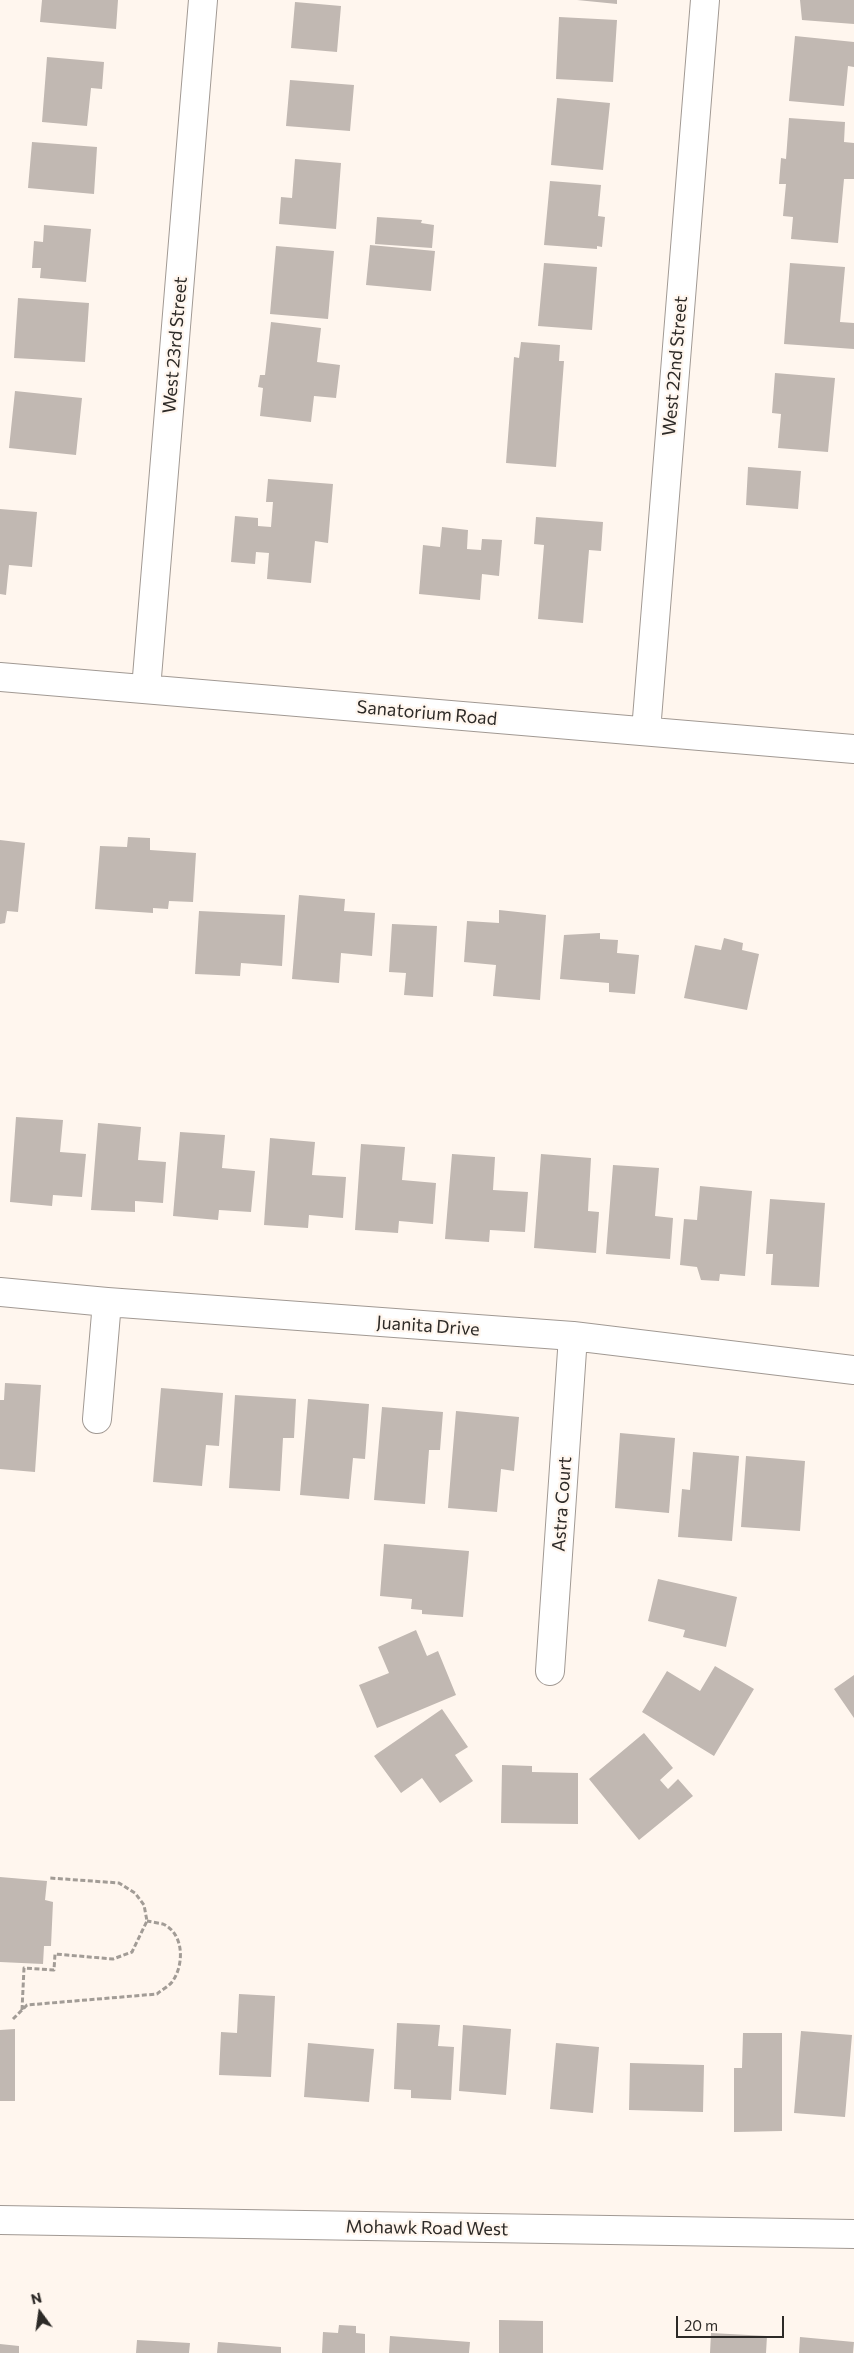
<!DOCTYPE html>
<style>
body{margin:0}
#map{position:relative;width:854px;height:2353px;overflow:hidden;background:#fff6ee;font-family:Commissioner,sans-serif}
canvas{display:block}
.north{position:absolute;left:15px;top:2288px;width:50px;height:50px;-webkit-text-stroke:4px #fff6ee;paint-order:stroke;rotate:346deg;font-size:14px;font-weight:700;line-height:20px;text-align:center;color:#2d2a27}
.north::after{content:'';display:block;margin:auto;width:18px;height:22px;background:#2d2a27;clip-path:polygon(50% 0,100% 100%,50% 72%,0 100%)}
.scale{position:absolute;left:676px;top:2316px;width:108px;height:22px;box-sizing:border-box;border:2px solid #2d2a27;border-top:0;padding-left:6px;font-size:15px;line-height:18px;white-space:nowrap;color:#2d2a27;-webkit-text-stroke:4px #fff6ee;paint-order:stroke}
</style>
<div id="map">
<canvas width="854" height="2353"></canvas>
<div class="north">N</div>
<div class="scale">20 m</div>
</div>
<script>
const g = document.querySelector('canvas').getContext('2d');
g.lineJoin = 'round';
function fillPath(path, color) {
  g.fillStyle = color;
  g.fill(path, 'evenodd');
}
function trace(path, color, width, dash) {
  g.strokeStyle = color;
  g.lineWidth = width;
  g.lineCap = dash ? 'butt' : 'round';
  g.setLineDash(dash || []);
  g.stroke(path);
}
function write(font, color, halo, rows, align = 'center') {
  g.font = font + ' Commissioner,sans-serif';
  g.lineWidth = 4.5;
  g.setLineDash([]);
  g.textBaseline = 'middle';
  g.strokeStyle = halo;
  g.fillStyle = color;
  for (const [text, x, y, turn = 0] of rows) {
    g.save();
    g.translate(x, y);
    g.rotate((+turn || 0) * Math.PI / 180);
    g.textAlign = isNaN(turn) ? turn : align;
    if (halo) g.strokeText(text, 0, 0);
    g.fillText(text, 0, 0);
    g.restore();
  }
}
const building = new Path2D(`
 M42 0H118L116 29 40 22Z
 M577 0H617V4Z
 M800 0H854V24L802 20Z
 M295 2 341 6 337 52 291 48Z
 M559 17 617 20 613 82 556 79Z
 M795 36 854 42V67L848 66 844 106 789 101Z
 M47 57 104 62 102 89 91 88 87 126 42 122Z
 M290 80 354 85 350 131 286 126Z
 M557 98 610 103 603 170 551 165Z
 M789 118 845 122 844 142 854 143V179H844L838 243 791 239 793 217 783 216 786 184H779L781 158 786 159Z
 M32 142 97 147 94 194 28 188Z
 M295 159 341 163 336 229 279 224 281 197 292 198Z
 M550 181 601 185 598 216 605 217 602 247 597 246V249L544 245Z
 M377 217 422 220 421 223 434 225 432 248 375 244Z
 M44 225 91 229 86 282 40 278 41 268H32L34 241 43 242Z
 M370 245 435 251 431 291 366 285Z
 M276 246 334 251 328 319 270 314Z
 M544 263 597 267 592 330 538 326Z
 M790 263 845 267 840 322 854 323V349L784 344Z
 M18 298 89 303 85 362 14 358Z
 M271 322 321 328 317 362 340 365 336 398 314 396 311 422 260 416 263 388 258 387 260 375H265Z
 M521 342 560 345 559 361H564L556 467 506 463 514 357 519 358Z
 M775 373 835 378 828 452 778 448 781 414 772 413Z
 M15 391 82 398 76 455 9 448Z
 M748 467 801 471 798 509 746 505Z
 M268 479 333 484 328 543 315 541 311 583 267 579 269 553 256 552 255 564 231 562 235 516 258 518V526L271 527 273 502H266Z
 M0 509 37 512 32 567 9 565 6 595 0 594Z
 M536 517 603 522 601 551 589 550 583 623 538 619 544 545 534 544Z
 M442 527 468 530 467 549 481 550 482 539 502 540 499 576 482 574 480 600 419 594 423 545 440 547Z
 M128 837 150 838V850L196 853 193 902 169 901 168 909 153 908V913L95 909 100 846 127 847Z
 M0 840 25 843 18 912 7 911 5 923 0 924Z
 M299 895 345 899 344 911 375 913 372 956 341 953 339 983 292 979Z
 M499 910 546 915 540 1000 493 996 496 965 464 962 467 921 499 923Z
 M199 911 285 915 282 966 241 963 240 976 195 974Z
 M392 924 437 926 433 997 404 995 406 973 389 972Z
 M600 933V939L618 940 617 953 639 955 635 994 609 992V983L560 979 564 935Z
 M724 938 743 943 742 950 759 954 747 1010 684 998 695 945 721 950Z
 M16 1117 63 1120 60 1152 86 1154 82 1197 53 1195 52 1206 10 1202Z
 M98 1123 141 1127 138 1160 166 1162 163 1203 135 1201V1212L91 1210Z
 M180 1132 225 1135 222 1168 255 1171 251 1212 219 1210 218 1220 173 1216Z
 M270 1138 315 1142 312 1175 346 1177 343 1218 309 1215 308 1228 264 1225Z
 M361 1144 405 1147 402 1180 436 1183 433 1224 399 1221 398 1233 355 1230Z
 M452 1154 495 1157 493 1190 528 1192 525 1232 490 1230 489 1242 445 1239Z
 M541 1154 591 1158 588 1211 599 1212 596 1253 534 1248Z
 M613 1165 659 1168 655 1216 673 1218 670 1259 606 1254Z
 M700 1186 752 1191 745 1276 720 1274 719 1281 701 1280 697 1267 680 1265 684 1219 697 1220Z
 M770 1199 825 1203 819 1287 771 1285 773 1254H766Z
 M5 1383 41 1385 35 1472 0 1469V1400H4Z
 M161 1388 223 1393 219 1446 206 1445 202 1486 153 1482Z
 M235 1395 296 1399 294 1438H283L280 1491 229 1488Z
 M308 1399 369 1404 365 1459 353 1458 349 1499 300 1495Z
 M382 1407 443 1412 440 1450H429L425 1504 374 1500Z
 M456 1411 519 1417 514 1471 501 1469 497 1512 448 1508Z
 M620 1433 675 1438 669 1513 615 1508Z
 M693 1452 739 1456 732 1541 678 1537 682 1489 690 1490Z
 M746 1456 805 1461 800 1531 741 1527Z
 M384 1544 469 1551 463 1617 422 1614V1610L411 1609 412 1599 380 1596Z
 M658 1579 737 1597 726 1647 683 1637 685 1630 648 1621Z
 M416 1630 427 1656 438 1651 456 1695 377 1728 359 1685 389 1673 378 1647Z
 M715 1666 754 1689 714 1756 642 1712 667 1671 700 1691Z
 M854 1675V1718L834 1689Z
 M442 1709 468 1747 455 1755 473 1781 440 1803 422 1778 401 1793 374 1756Z
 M644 1733 673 1768 660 1780 668 1789 678 1779 693 1796 639 1840 589 1779Z
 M502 1765 532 1766V1772L578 1773V1824L501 1823Z
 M0 1877 47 1881 45 1900 53 1902 51 1946H44L43 1964 0 1962Z
 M239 1994 275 1996 271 2077 219 2075 221 2032 237 2033Z
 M397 2023 440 2025 438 2046 454 2047 451 2100 411 2098V2090L394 2089Z
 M463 2025 511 2029 506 2095 459 2091Z
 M15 2029V2101H0V2030Z
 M801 2031 852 2035 845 2117 794 2113Z
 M743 2033H782V2131L734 2132V2068H742Z
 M308 2043 374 2049 369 2102 304 2097Z
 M556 2043 599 2047 593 2113 550 2109Z
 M630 2063 704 2065 703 2112 629 2110Z
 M499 2320 543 2321V2353H499Z
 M339 2325 356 2326V2333L365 2334V2353H322L323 2332 338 2333Z
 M711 2333 767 2336 766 2353H710Z
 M390 2336 470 2342 469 2353H389Z
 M800 2337 854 2342 853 2353H799Z
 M137 2340 190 2343 189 2353H136Z
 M218 2342 281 2347V2353H217Z
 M0 2344 19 2346V2353H0Z`);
const path = new Path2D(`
 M22 2010 24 1968 54 1970 55 1954 113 1959 132 1952 147 1921 144 1905 135 1893 119 1883 50 1878
 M13 2019 27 2005 157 1994C161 1990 168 1987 172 1982 184 1966 185 1934 163 1924 158 1923 152 1922 147 1921`);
const street = new Path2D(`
 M0 677 854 749
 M146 689 203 0
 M646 731 705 0
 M0 1292 107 1302 573 1336 854 1370
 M97 1419 107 1302
 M550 1671 573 1336`);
const secondary = new Path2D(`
 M0 2220 854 2234`);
const streetNames = [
 ["West 23rd Street",175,345,-85],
 ["West 22nd Street",675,366,-85],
 ["Sanatorium Road",427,713,5],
 ["Juanita Drive",428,1326,4],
 ["Astra Court",562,1504,-86],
 ["Mohawk Road West",427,2228,1]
];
fillPath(building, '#c1b8b2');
trace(street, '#a19993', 30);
trace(secondary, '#a19993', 30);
trace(path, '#a29c96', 3, [5, 2.5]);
trace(street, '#fff', 28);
trace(secondary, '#fff', 28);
write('18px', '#2d2a27', '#fff6ee', streetNames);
</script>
